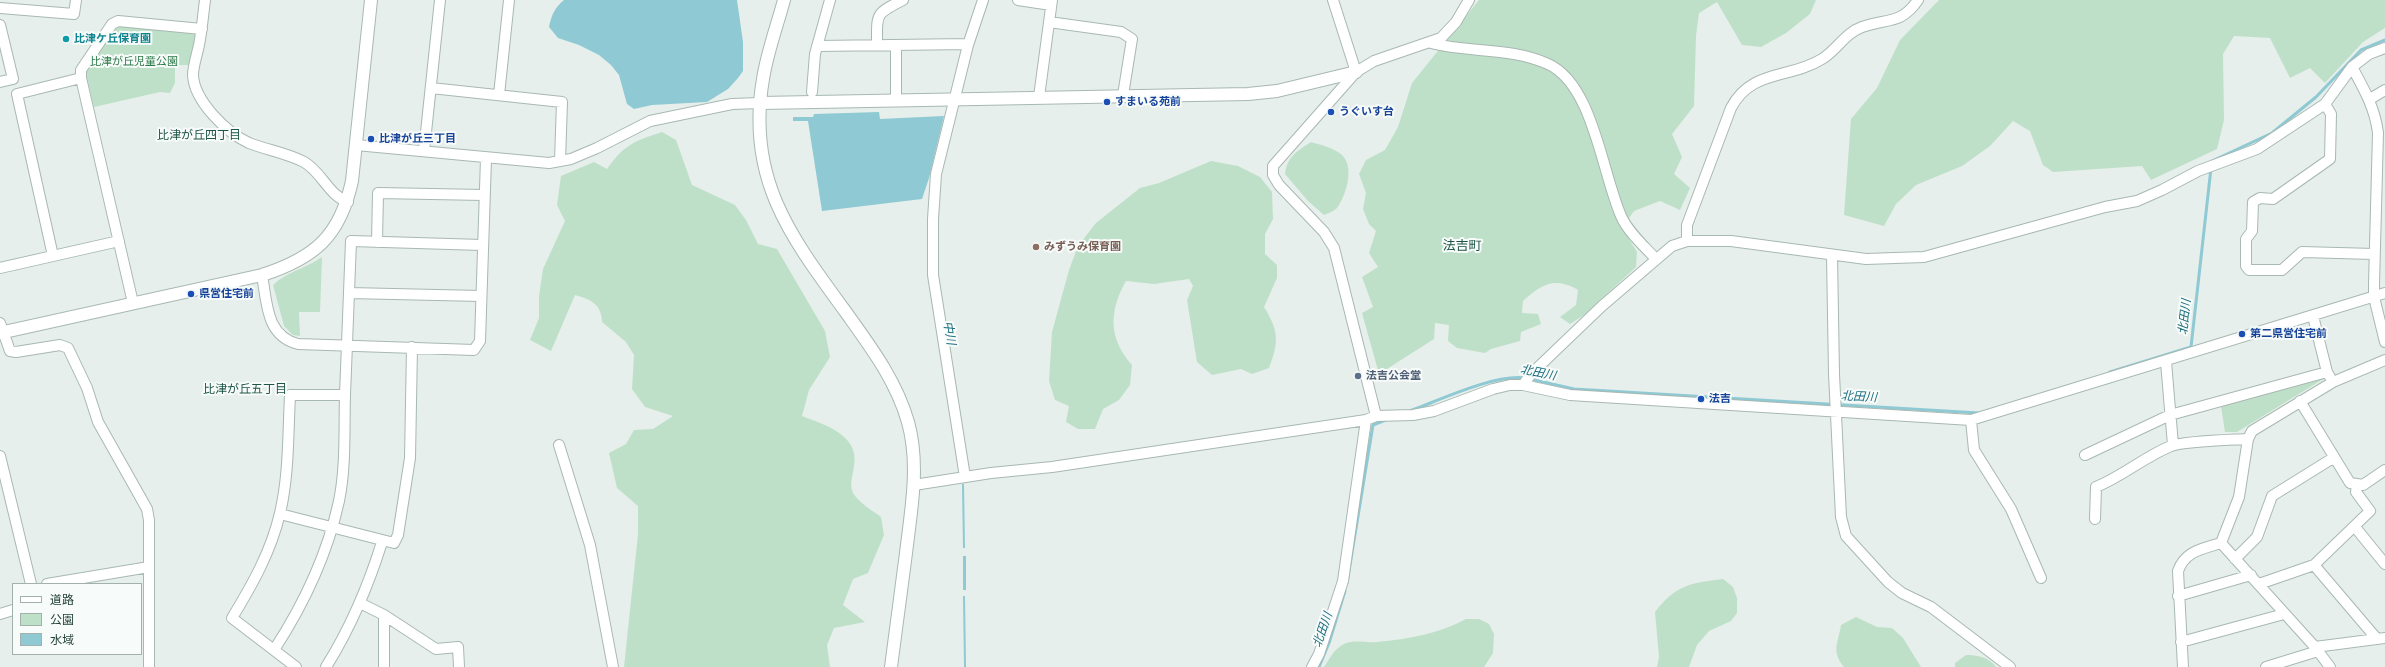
<!DOCTYPE html>
<meta charset="utf-8">
<style>
body{margin:0}
#map{position:relative;width:2385px;height:667px;overflow:hidden;background:#e6efeb;font-family:Manrope,"Noto Sans JP",sans-serif}
canvas{display:block}
.legend{position:absolute;left:12px;top:583px;width:130px;height:72px;box-sizing:border-box;background:#f7fbf9;border:1px solid #a3b1ad;margin:0;padding:5px 7px;list-style:none;font-size:12px;color:#24423a}
.legend li{display:flex;align-items:center;gap:8px;height:20px}
.legend b{width:20px;border:1px solid #a3b1ad}
</style>
<div id="map">
<canvas width="2385" height="667"></canvas>
<ul class="legend">
<li><b style="height:5px;background:#fff"></b>道路</li>
<li><b style="height:11px;background:#bfe0c8"></b>公園</li>
<li><b style="height:11px;background:#8ec9d4"></b>水域</li>
</ul>
</div>
<script>
const g = document.querySelector('canvas').getContext('2d');
g.lineJoin = 'round';
function fillPath(path, color) {
  g.fillStyle = color;
  g.fill(path, 'evenodd');
}
function trace(path, color, width, dash) {
  g.strokeStyle = color;
  g.lineWidth = width;
  g.lineCap = dash ? 'butt' : 'round';
  g.setLineDash(dash || []);
  g.stroke(path);
}
function write(font, color, halo, rows, align = 'center') {
  g.font = font + ' Manrope,"Noto Sans JP",sans-serif';
  g.lineWidth = 4;
  g.setLineDash([]);
  g.textBaseline = 'middle';
  g.strokeStyle = halo;
  g.fillStyle = color;
  for (const [text, x, y, turn = 0] of rows) {
    g.save();
    g.translate(x, y);
    g.rotate((+turn || 0) * Math.PI / 180);
    g.textAlign = isNaN(turn) ? turn : align;
    if (halo) g.strokeText(text, 0, 0);
    g.fillText(text, 0, 0);
    g.restore();
  }
}
const green = new Path2D(`
 M1479 0H1816L1810 14 1786 33 1761 47 1742 45 1717 2 1699 13 1696 36 1694 106 1672 134 1682 157 1674 174 1690 188 1680 210 1660 201 1634 211 1622 228 1637 252 1636 267 1584 315 1570 324 1560 317 1576 305 1578 290C1554 276 1541 285 1523 301L1522 313 1538 314 1541 324 1521 332 1520 341 1491 349 1485 353 1457 348 1448 341 1449 325 1435 323 1434 339 1379 374 1362 313 1373 307 1362 277 1378 267 1369 253 1376 231 1369 224 1363 209 1366 193 1359 174 1366 160 1385 150 1398 127 1412 83Z
 M1939 0H2385V28L2363 42 2325 83 2310 68 2290 78 2270 38 2234 36 2223 54 2224 120 2217 149 2151 180 2142 166 2053 172 2043 165 2030 131 2013 121 1990 146 1962 166 1916 185 1896 204 1884 226 1844 215 1851 119 1877 88 1900 40Z
 M120 26 199 32 192 65H175V83L170 93 160 92 94 107 85 70 113 28Z
 M662 132 676 140 692 185 735 205 746 220 758 244 777 249 825 331 830 357 809 390 802 416C825 425 860 435 854 466 853 475 849 484 853 493 858 502 873 511 881 517L884 535 868 573 853 579 843 605 865 622 834 628 827 645 830 667H624L638 534V506L617 488 609 453 626 444 634 430 653 429 673 416 645 407 632 389 634 355 626 342 602 322C601 304 592 300 575 295L551 351 530 340 539 318V296L543 269 565 221 557 205 561 176 594 162 607 169C624 145 634 141 662 132Z
 M1311 142C1321 145 1334 148 1342 155 1355 167 1346 196 1337 208 1335 211 1328 213 1324 215L1308 201 1285 174C1287 157 1297 151 1311 142Z
 M1211 161 1238 166 1260 177 1272 192 1273 219 1265 234V254L1277 265V278L1264 307C1279 331 1279 342 1269 368L1252 374 1241 369 1212 375 1197 362 1187 300 1193 286 1189 279 1154 284 1126 281C1109 311 1108 338 1132 365L1130 385 1119 400 1103 409 1095 429H1078L1066 422 1069 406 1055 400 1049 381 1052 332 1069 270 1078 246 1096 223 1140 188 1159 183Z
 M322 257 320 312H299L300 336 293 335 284 326 273 285C286 272 307 268 322 257Z
 M2320 376 2325 378 2237 432H2225L2221 406Z
 M1723 579 1733 587 1737 598V613L1731 621 1709 631 1697 645 1689 667H1657L1659 657 1655 612C1676 585 1690 583 1723 579Z
 M1856 617 1877 627 1892 628 1903 638 1921 667H1844C1831 651 1838 644 1841 625Z
 M1466 619H1479L1489 624 1494 634 1493 653 1484 667H1324C1330 658 1334 649 1344 644 1355 639 1366 643 1377 642 1409 639 1438 634 1466 619Z
 M1966 655C1977 655 1989 657 1996 667H1955V663Z`);
const water = new Path2D(`
 M564 0H737L743 42V71L738 78 728 89 707 102 652 105 634 109 627 104 619 75 611 65 599 55 579 45 558 38 549 27C551 16 555 7 564 0Z
 M879 112 880 119 944 116 929 178 922 199 822 211 808 121H793V117H813L814 114Z
 M962 484H964L965 548H963Z
 M963 556H966V590H963Z
 M963 596H965L966 667H964Z`);
const stream = new Path2D(`
 M2212 163V161L2272 133 2316 97 2361 50 2385 40
 M2110 372 2191 347 2211 168
 M1530 379 1574 389 1979 413
 M1410 411C1440 400 1494 374 1525 378
 M1347 583 1373 425 1388 419
 M1319 667 1329 643 1345 591`);
const minor = new Path2D(`
 M205 0C203 15 202 30 199 45 197 55 193 66 193 75 194 101 227 133 249 143 267 150 287 153 304 162 322 172 328 195 348 202
 M1018 0 1051 5
 M1333 0 1356 72
 M0 8 74 14 76 0
 M1049 22 1121 32 1132 39 1123 95
 M0 25 13 79 0 82
 M1431 43C1469 53 1511 47 1548 64 1593 84 1602 173 1621 216 1628 232 1644 246 1655 258
 M877 45C877 13 875 14 903 0
 M896 45V100
 M817 46 968 44
 M2352 67C2364 89 2375 108 2378 133L2374 284V297L2385 342
 M431 88 562 102 560 161
 M812 92 815 54 830 0
 M499 95 509 0
 M1039 97 1052 0
 M2370 99 2385 90
 M2325 104 2331 114 2330 159 2273 199 2260 198 2253 202 2252 231 2246 239V266L2249 270H2282L2302 252 2374 254
 M356 145 549 163 571 159 597 148 650 121 732 104 760 103
 M424 151 440 0
 M1687 241V225L1731 108C1751 69 1790 79 1822 59 1837 50 1845 33 1862 27 1887 18 1901 25 1918 0
 M377 242 378 193 484 195
 M1832 255 1834 374 1841 517 1846 536 1888 582 1902 593 1931 607 2010 667
 M53 256 17 94 81 78
 M0 268 119 241
 M262 275C267 303 266 336 298 344L474 350 480 341 486 159
 M349 293 481 296
 M133 303 81 78V70L112 24 118 21 202 29
 M2313 316 2327 372 2330 377
 M0 323 10 351 16 352 60 345 68 348 87 388 98 422 147 509 149 520V667
 M2166 362 2173 445
 M1523 385 1531 374 1602 306 1672 246 1687 241H1731L1866 259 1924 257 2105 207 2137 201 2162 190 2198 171 2257 149 2325 104 2352 67 2369 54 2385 48
 M2300 401 2350 483 2363 485 2385 470
 M1376 416 1334 248 1324 232 1279 185 1273 175V166L1356 72 1374 61 1441 38 1456 22 1469 0
 M1971 420 1974 450 2011 509 2041 578
 M559 445 590 545 613 667
 M2085 455 2170 415 2327 372
 M0 456 31 584
 M965 477 933 275V219L936 174 968 45 983 0
 M914 485 991 473 1052 467 1366 420 1376 416 1413 415 1434 411 1493 389 1510 385H1523L1570 395 1971 420 2385 293
 M280 514 394 543 398 535 410 458 412 347
 M2095 519 2096 487C2123 476 2144 457 2171 446 2185 441 2230 440 2248 439
 M2355 527 2385 564
 M2221 543 2239 497 2248 439 2252 431 2333 382 2385 360
 M2221 543 2315 647 2330 667
 M2235 559 2257 537 2272 496 2333 458
 M2314 565 2377 639
 M47 584 149 567
 M2259 584 2314 565 2370 511 2356 492 2357 486
 M2178 596 2251 575
 M360 603 384 615
 M0 614 13 610
 M2181 642 2284 614
 M2315 647 2385 638
 M274 650C304 604 327 556 339 501 346 467 344 430 345 395 347 344 349 293 351 241L482 245
 M296 667 232 618C252 585 271 552 280 513 289 475 288 434 290 395H345
 M326 667C351 627 368 587 382 542
 M384 667V615L436 649 458 647 459 667
 M1312 667 1319 654 1343 581 1366 420
 M2183 667 2178 571C2185 551 2202 549 2221 543
 M2266 667 2318 651`);
const tertiary = new Path2D(`
 M784 0C777 26 767 53 763 79 746 178 790 236 845 311 870 346 896 380 908 422 920 465 911 510 906 553 901 591 896 629 891 667
 M760 103 1248 94 1277 91 1356 72
 M0 333 262 275C315 258 340 236 352 181L371 0`);
const markers = [
 [66,39,4,"#0f9aa8"],
 [1107,102,4,"#1a4fb4"],
 [1331,112,4,"#1a4fb4"],
 [371,139,4,"#1a4fb4"],
 [1036,247,4,"#8d6e63"],
 [191,294,4,"#1a4fb4"],
 [2242,334,4,"#1a4fb4"],
 [1358,376,4,"#5c6f8a"],
 [1701,399,4,"#1a4fb4"]
];
const cultureNames = [
 ["比津ケ丘保育園",74,39]
];
const parkNames = [
 ["比津が丘児童公園",134,62]
];
const transitNames = [
 ["すまいる苑前",1115,102],
 ["うぐいす台",1339,112],
 ["比津が丘三丁目",379,139],
 ["県営住宅前",199,294],
 ["第二県営住宅前",2250,334],
 ["法吉",1709,399]
];
const educationNames = [
 ["みずうみ保育園",1044,247]
];
const serviceNames = [
 ["法吉公会堂",1366,376]
];
const neighbourhoodNames = [
 ["比津が丘四丁目",199,136],
 ["比津が丘五丁目",245,390]
];
const waterNames = [
 ["北田川",2185,317,-84],
 ["中川",949,333,81],
 ["北田川",1538,373,11],
 ["北田川",1859,397,3],
 ["北田川",1323,630,-71]
];
const quarterNames = [
 ["法吉町",1462,246]
];
fillPath(green, '#bfe0c8');
fillPath(water, '#8ec9d4');
trace(stream, '#8ec9d4', 3);
trace(minor, '#a8b8b2', 12);
trace(tertiary, '#a8b8b2', 14);
trace(minor, '#fff', 10);
trace(tertiary, '#fff', 12);
for (const [x, y, r, color] of markers) {
  const dot = new Path2D();
  dot.arc(x, y, r, 0, 2 * Math.PI);
  g.fillStyle = color;
  g.fill(dot);
  trace(dot, '#f7fbf9', 1.5);
}
write('bold 11px', '#0d838f', '#f7fbf9', cultureNames, 'left');
write('11px', '#2d7a4b', '#f7fbf9', parkNames);
write('bold 11px', '#164399', '#f7fbf9', transitNames, 'left');
write('bold 11px', '#785e54', '#f7fbf9', educationNames, 'left');
write('bold 11px', '#4e5e75', '#f7fbf9', serviceNames, 'left');
write('12px', '#1f5548', '#f7fbf9', neighbourhoodNames);
write('italic 12px', '#1c6f80', '#f7fbf9', waterNames);
write('13px', '#1f5548', '#f7fbf9', quarterNames);
</script>
